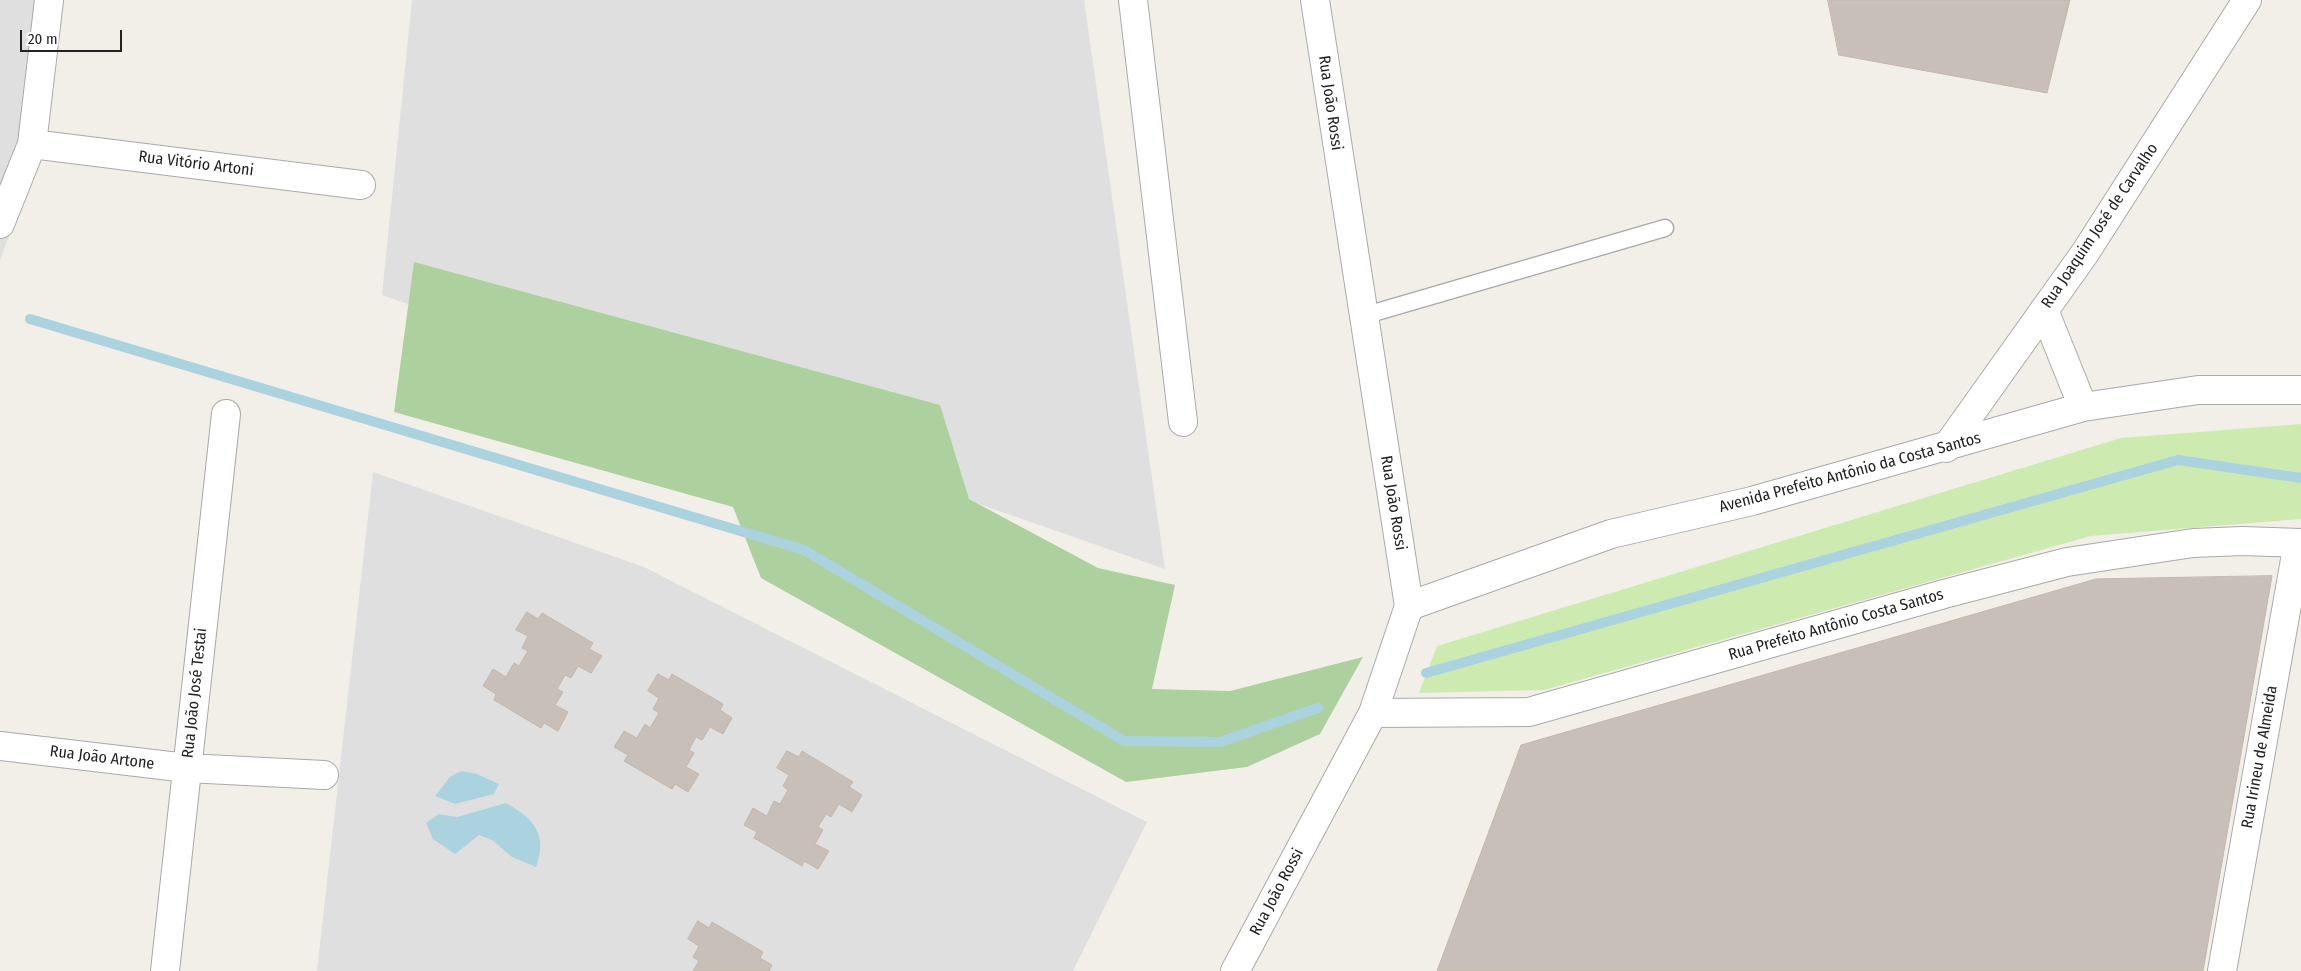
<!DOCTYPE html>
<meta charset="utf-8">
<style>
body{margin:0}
#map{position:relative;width:2301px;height:971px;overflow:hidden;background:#f2efe9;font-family:"Fira Sans Condensed",sans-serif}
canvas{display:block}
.scale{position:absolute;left:20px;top:30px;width:102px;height:22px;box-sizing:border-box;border:2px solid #222;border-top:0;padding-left:6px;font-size:15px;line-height:18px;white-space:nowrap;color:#222;-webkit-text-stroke:4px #fff;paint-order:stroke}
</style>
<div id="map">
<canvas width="2301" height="971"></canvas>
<div class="scale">20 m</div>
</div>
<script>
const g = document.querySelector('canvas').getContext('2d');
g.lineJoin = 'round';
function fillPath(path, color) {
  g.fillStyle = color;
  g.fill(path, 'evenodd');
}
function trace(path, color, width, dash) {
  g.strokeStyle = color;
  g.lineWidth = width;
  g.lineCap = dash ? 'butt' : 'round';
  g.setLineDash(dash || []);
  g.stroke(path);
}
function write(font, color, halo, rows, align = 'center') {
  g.font = font + ' "Fira Sans Condensed",sans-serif';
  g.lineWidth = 4;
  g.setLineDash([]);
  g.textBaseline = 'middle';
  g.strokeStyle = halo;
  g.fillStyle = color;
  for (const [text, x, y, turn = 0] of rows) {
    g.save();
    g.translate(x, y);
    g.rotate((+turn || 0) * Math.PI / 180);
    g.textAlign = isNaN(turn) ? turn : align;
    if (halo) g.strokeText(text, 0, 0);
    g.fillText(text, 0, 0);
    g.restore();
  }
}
const residential = new Path2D(`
 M0 0H53L44 138 0 261Z
 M412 0H1084L1165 569 382 295Z
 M373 472 644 567 1147 822 1073 971H317Z`);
const grass = new Path2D(`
 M2301 424V519L2091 536 1544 690 1419 693 1437 646 2121 438Z`);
const forest = new Path2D(`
 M414 262 940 405 969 499 1098 568 1175 585 1152 689 1230 691 1363 657 1320 734 1247 767 1126 782 761 578 733 507 394 412Z`);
const water = new Path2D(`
 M461 771 477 774 499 784 494 794 455 804 435 796 450 777Z
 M506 803C534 819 548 834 536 867L512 857 492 840 479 835 455 854 433 839 426 823 439 814 457 817Z`);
const stream = new Path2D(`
 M30 319 804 550 1124 741 1220 742 1318 708
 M1426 673 2178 460 2301 478`);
const building = new Path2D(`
 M1828 0H2070L2047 93 1839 55Z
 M2272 576 2203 971H1437L1521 745 2096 579Z
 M527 612 538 619 542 613 593 643 589 649 602 656 591 673 578 666 571 678 565 675 557 689 563 692 555 705 568 712 558 731 544 723 541 728 494 700 496 694 483 686 493 669 506 677 514 663 519 666 528 651 522 648 528 636 516 630Z
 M658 674 669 680 672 674 723 704 720 710 732 718 723 734 710 727 702 740 696 737 689 750 694 753 686 767 699 774 688 792 675 784 672 789 624 761 628 755 614 747 624 731 637 738 645 724 650 728 659 713 653 709 659 698 648 691Z
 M787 751 799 757 802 751 853 782 849 787 862 795 852 812 839 804 831 817 826 814 818 827 823 830 815 844 829 851 818 869 804 861 802 866 754 838 757 832 744 825 753 808 767 816 774 801 780 804 788 790 783 786 789 775 777 768Z
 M698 921 709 928 712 922 763 952 760 958 772 965 769 971H693L699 961 693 957 699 946 688 939Z`);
const lane = new Path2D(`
 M1363 316 1665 228`);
const street = new Path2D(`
 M1133 0 1183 422
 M32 144 361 185
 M0 224 32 144 49 0
 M2044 310 2083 407
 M1946 448 2085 253 2247 0
 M1409 606 1611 534 1752 501 2083 407 2198 390H2301
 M1373 713 1529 712 1944 594 2067 562 2193 543 2243 541 2301 543
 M0 746 187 768 324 775
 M165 971 226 414
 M1235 971 1373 713 1409 606 1315 0
 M2222 971 2298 543`);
const streetNames = [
 ["Rua João Rossi",1330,103,82],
 ["Rua Vitório Artoni",196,164,7],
 ["Rua Joaquim José de Carvalho",2100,226,-56],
 ["Avenida Prefeito Antônio da Costa Santos",1850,473,-15],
 ["Rua João Rossi",1393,503,81],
 ["Rua Prefeito Antônio Costa Santos",1836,625,-16],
 ["Rua João José Testai",195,693,-84],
 ["Rua Irineu de Almeida",2260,757,-80],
 ["Rua João Artone",102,758,7],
 ["Rua João Rossi",1277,892,-62]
];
fillPath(residential, '#e0dfdf');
fillPath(grass, '#cdebb0');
fillPath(forest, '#add19e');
fillPath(water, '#aad3df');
trace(stream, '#aad3df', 10);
fillPath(building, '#c7bfb8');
trace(building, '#c4b6ab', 1);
trace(lane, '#a9a9a9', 19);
trace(street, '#a9a9a9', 30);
trace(lane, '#fff', 16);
trace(street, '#fff', 28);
write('16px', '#222', '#fff', streetNames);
</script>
